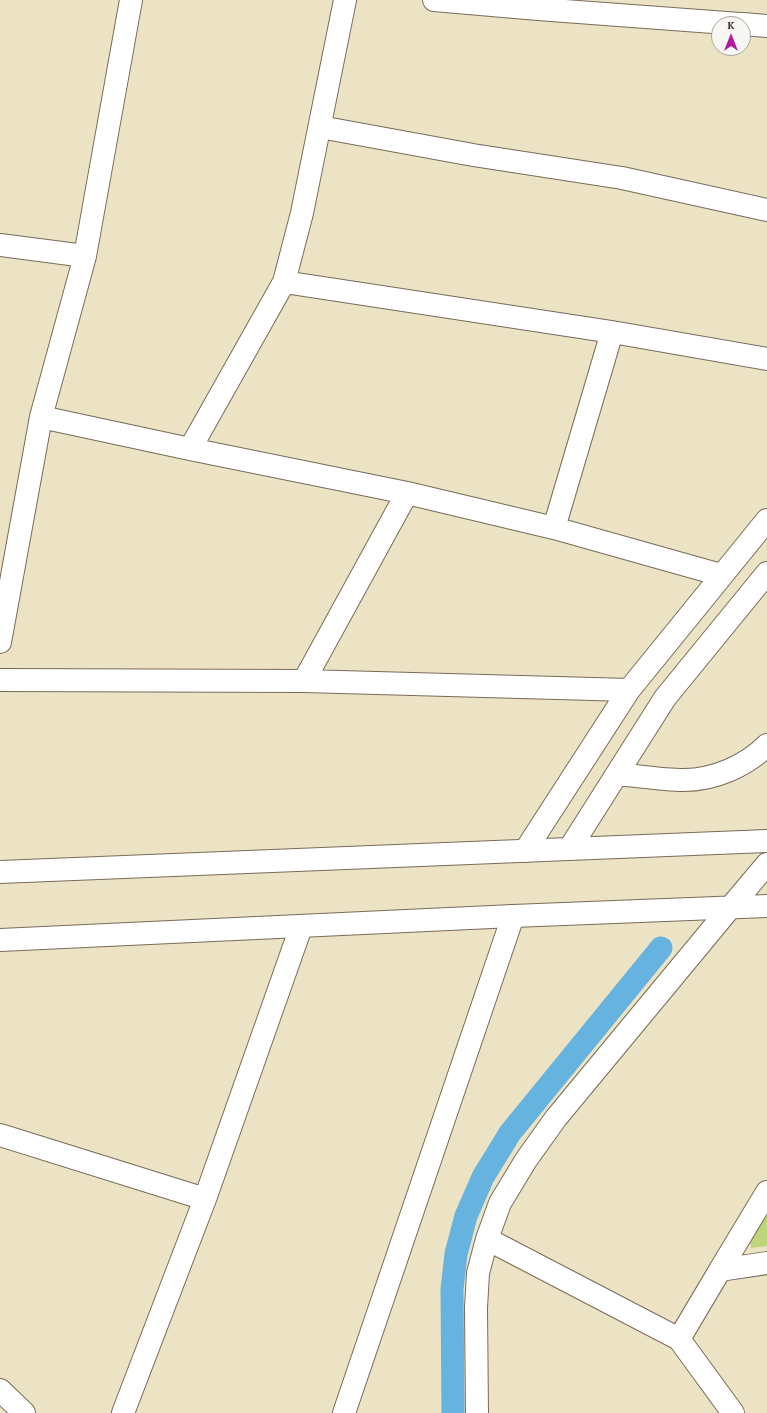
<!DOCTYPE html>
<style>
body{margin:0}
#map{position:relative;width:767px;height:1413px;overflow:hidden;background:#ece3c5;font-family:"Gentium Book Plus",serif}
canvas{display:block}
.north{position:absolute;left:711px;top:16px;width:40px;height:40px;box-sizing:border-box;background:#f6f6f2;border:1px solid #aba49d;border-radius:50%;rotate:0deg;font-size:11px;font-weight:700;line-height:16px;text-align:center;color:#3b2a1e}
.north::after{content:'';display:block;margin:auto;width:14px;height:18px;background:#b5179e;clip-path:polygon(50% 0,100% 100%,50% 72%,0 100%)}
</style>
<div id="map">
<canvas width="767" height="1413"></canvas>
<div class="north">K</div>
</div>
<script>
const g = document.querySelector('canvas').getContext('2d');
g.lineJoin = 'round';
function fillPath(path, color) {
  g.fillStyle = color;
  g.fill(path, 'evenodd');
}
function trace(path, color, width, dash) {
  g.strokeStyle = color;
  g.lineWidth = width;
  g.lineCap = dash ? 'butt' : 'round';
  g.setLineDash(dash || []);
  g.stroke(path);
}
const green = new Path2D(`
 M767 1215V1246L751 1248 750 1240Z`);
const canal = new Path2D(`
 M453 1413 452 1289 456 1254 466 1216 483 1177 510 1133 661 948`);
const minor = new Path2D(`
 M434 0 538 9 740 24
 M743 24 767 26
 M320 127 473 155 622 178 767 210
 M0 245 85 256
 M284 282 612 332 767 359
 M41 417 190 449 407 493 554 528 721 575
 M190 449 284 282 302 213 345 0
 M554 528 612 332
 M0 642 41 417 85 256 131 0
 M0 680 304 681 629 690
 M304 681 407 493
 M617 774C639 776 662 780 684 780 714 780 746 766 767 745
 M570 848 665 698 767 573
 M525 851 629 690 767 520
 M0 1135 205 1199
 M487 1239 679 1339 733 1413
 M720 1270 767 1192
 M679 1339 720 1270 767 1263
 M0 1390 24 1413
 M123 1413 205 1199 301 927
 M344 1413 513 916
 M477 1413 476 1308 478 1273 487 1239 500 1203 526 1160 556 1118 729 909`);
const major = new Path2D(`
 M0 872 767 841
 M729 909 767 864
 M0 940 513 916 767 906`);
fillPath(green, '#bfd579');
trace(canal, '#66b3df', 23);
trace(minor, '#796b58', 24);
trace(major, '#796b58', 24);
trace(minor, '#fff', 22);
trace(major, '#fff', 22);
</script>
